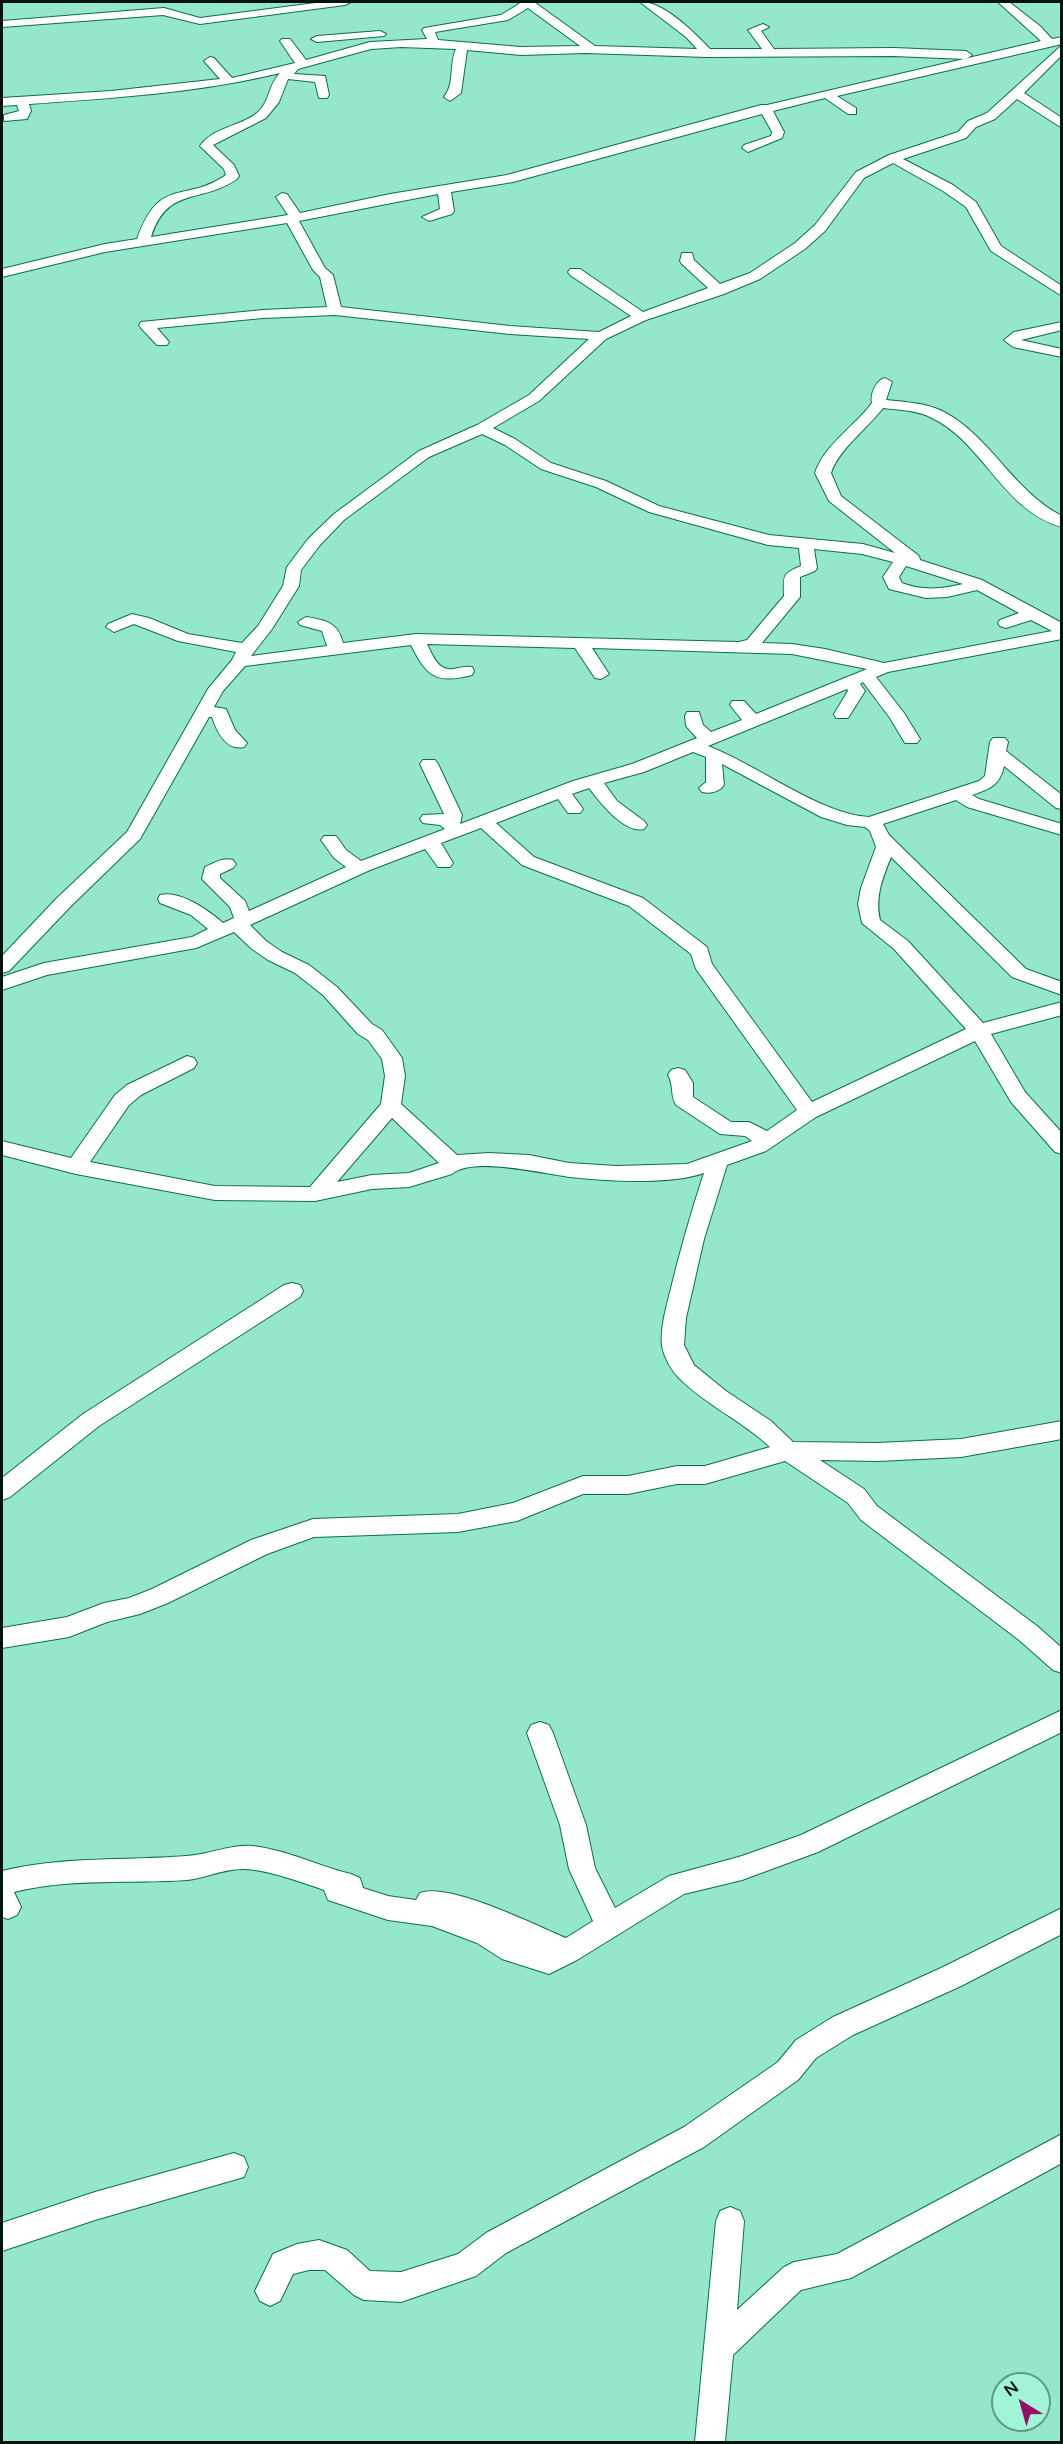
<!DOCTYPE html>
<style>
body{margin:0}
#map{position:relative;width:1063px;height:2444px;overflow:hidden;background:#94e7ca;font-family:"Varela Round",sans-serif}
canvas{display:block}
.frame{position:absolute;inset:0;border:3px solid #00140d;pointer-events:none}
.north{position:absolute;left:991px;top:2372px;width:60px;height:60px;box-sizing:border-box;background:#a1f4d7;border:2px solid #619a86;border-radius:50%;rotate:323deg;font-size:16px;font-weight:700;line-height:24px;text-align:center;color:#00140d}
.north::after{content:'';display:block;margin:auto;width:21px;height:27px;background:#970e63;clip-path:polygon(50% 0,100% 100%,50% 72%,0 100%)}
</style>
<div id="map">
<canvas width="1063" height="2444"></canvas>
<div class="frame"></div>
<div class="north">N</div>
</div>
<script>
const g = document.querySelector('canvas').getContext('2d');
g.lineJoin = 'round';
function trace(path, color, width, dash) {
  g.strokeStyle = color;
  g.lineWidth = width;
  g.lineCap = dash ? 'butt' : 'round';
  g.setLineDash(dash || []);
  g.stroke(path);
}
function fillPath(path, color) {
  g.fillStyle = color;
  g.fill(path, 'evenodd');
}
const street = new Path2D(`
 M323 2H351L345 5 200 24 163 15 2 27V21L164 8 200 18Z
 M522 2H534L595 46 697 49 686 37 640 2C662 0 695 33 710 49H762L748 30 763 24 769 27 761 31 774 49 894 48 966 51 972 55 966 59 894 56 707 57 586 53 521 55 467 50 461 93 450 101 444 97C455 84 449 64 456 49L401 47 371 49 298 69 294 74 325 76 329 95 327 98H319L315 82 288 79 279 102 266 118 213 145 234 165 239 176 237 179C201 204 167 186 151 237L288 215 276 197 282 193 287 194 300 213 390 194 507 175 761 105H767L1041 41 998 2H1009L1040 26 1052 39 1062 37V44L837 96 856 108V114H848L825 98 773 111 784 132 782 138 748 152 742 148 744 145 771 136 772 132 762 114 513 182 451 192 454 211 452 214 429 221 422 217 440 209 438 194 299 221 325 268 333 275 341 307 510 326 599 332 631 316 570 275 568 272 570 269H580L643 312 708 288 682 264 680 261 682 253H692L694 260 720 284 750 273 795 243 815 225 856 172 889 155 958 132 968 121 987 113 1062 45V55L1024 93 1062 118V128L1017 99 995 119 976 127 966 138 903 159 953 185 976 202 1001 246 1062 286V296L991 251 966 207 943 191 893 163 864 178 825 231 805 249 760 279 724 294 646 320 606 339 539 401 493 428 515 439 551 463 606 481 659 506 769 535 863 544 895 553 829 501 815 473C824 445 855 426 872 403 870 394 876 380 885 378L892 382 886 400C905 402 927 403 944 412 991 437 1013 491 1062 516V527C1004 512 983 442 932 418 917 410 899 410 883 408 868 428 838 450 831 473L841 496 919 556 920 560 982 580 1062 623V639L888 672 876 677 904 713 920 739 917 743H905L890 718 863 682 860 684 865 691 848 718H836L834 714 848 691 847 689 708 746C756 764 821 815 869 817L979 781 985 776 990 742 993 738H1005L1008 742 1006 751 1062 795V809L1056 808 1004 766C1000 785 990 789 972 795L979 799 1062 824V835L967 807 956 800 883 824 889 835 1026 969 1062 982V995L1012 977 891 857C882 879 875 897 880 920L908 941 983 1023 1062 1002V1015L991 1034 1025 1092 1062 1133V1154L1055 1152 1011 1102 975 1041 816 1117 766 1151 727 1165 704 1239 686 1318 684 1345 694 1365 726 1391 771 1421 793 1442 878 1443 961 1439 1062 1421V1439L961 1457 878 1461 820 1460 864 1489 877 1506 1037 1626 1062 1648V1673L1053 1670 1019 1640 861 1520 848 1503 785 1461 705 1484H677L628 1494H583L517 1521 458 1532 314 1537 267 1554 168 1603 140 1614 107 1622 69 1637 2 1648V1628L67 1617 104 1603 129 1598 152 1589 251 1540 313 1519 458 1514 513 1503 583 1476H628L677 1466H705L770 1447C742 1421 706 1405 679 1378 671 1370 664 1357 662 1346 660 1329 666 1308 670 1292 680 1251 691 1212 704 1173 670 1185 607 1181 570 1177 544 1174 473 1156 452 1174L409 1187 372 1189 315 1201 215 1200 76 1174 2 1155V1141L71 1158 115 1095 127 1085 187 1056 194 1058 197 1063 194 1068 141 1095 129 1105 90 1162 215 1186 310 1187 381 1104 385 1076 382 1059 368 1040 358 1034 323 995 295 973 268 960 252 949 234 932 196 948 47 975 2 990V977L44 963 192 937 208 929 191 915 160 903 158 899 160 895C180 890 208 910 223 923L234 918 230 907 202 879 205 867C214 863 223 857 233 860L236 864 233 868 220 874V878L245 901 249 911 346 867 334 858 321 840 324 836H336L346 850 361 861 445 829 440 825 423 823 420 819 423 815 444 814 420 764 423 760H435L438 764 462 815 460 824 573 781 632 764 697 738 686 726 685 716 687 712H699L703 725 711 732 742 720 730 705 732 701H744L756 714 867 669 792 654 592 648 609 674 601 679 595 678 575 648 427 644C433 656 438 671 453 669 460 668 465 666 472 667L474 671 472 675C436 684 427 677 411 645L245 666 223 691 214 707 226 709 235 730 247 743 244 747C226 751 217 732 212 717H209L140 839 71 906 9 971 2 973V956L57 898 127 832 208 689 232 660 236 652 178 641 134 624 114 632 106 627 108 624 132 614 149 618 188 634 242 643 258 626 283 586 287 567 308 539 334 514 419 451 477 425 529 395 589 339 510 334 335 315 263 318 157 328 169 342 167 345H157L141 328 139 325 141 322 263 310 327 307 320 277 313 270 287 223 105 252 2 277V269L105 244 137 239C160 175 184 204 226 175L224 169 200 146C213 127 239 127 257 113 270 102 268 85 280 73 198 93 113 98 29 104L31 111 27 119 4 121V115L19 111 17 105 2 106V98L111 91 220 79 204 61 210 57 214 58 232 78 295 63 280 41 282 39H290L306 60 370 42 427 39 422 30 424 28 501 15ZM528 8 580 46 521 47 438 40 435 32 508 20ZM482 434 505 445 541 469 596 487 649 512 768 545 799 548 801 566C781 574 784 576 784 596L747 640 739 642 416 634 343 643C338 622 325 620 306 617L298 622 300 625 322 631 327 646 251 656 272 629 299 586 301 570 320 545 344 520 429 457ZM814 549 862 554 893 562 883 577 889 589 926 598 947 597 977 590 1019 613 1000 620 998 623 1000 626 1006 628 1031 620 1052 631 884 663 825 649 792 644 762 643 800 597V577L815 571 817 568ZM906 566 963 584C942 589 922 591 902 583L899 577ZM693 752 706 757V782L699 788 702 792C710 794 719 792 724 785L722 764 821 817 847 825 865 827 870 831 876 847 861 888 858 904 862 923 894 949 966 1029 812 1102 712 964 707 947 643 898 534 857 496 823 558 799 568 813H580L583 809 572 794 589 788C600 802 624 834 644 829L647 825 644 821 617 801 604 783 644 772ZM481 828 522 865 629 906 691 954 696 969 797 1110 767 1131 749 1122H731L693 1097V1083L685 1070 678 1068 671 1070 668 1075C674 1085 670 1095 676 1105L720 1134 745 1136 752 1141 687 1164 616 1166 569 1163 529 1155 489 1153 457 1155 401 1104 405 1076 402 1058 382 1030 372 1024 337 987 309 965 282 952 266 941 250 925 370 870 425 849 438 867H450L453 863 441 843ZM392 1118 439 1163 409 1173 372 1175 337 1182Z
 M380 31 386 34 384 36 317 42 311 39 317 36Z
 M1062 322V330L1021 340 1062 349V357L1013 347 1004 340 1014 332Z
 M292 1283 300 1285 303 1291 300 1297 99 1426 10 1497 2 1500V1478L83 1414 284 1285Z
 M1062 1710V1732L818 1852 742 1880 684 1894 577 1960 549 1974 502 1959 477 1943 432 1926 388 1920 328 1900 324 1890C298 1881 272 1871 245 1869 225 1868 206 1878 187 1880 129 1884 70 1878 14 1892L21 1907 17 1915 8 1919 2 1917V1871C63 1856 124 1861 186 1856 209 1855 229 1844 253 1846 287 1850 318 1866 351 1874L360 1878 363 1888 388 1896 416 1900 420 1893C449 1882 535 1925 566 1938L593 1921 569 1869 560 1825 527 1733 531 1725 540 1722 549 1725 553 1733 586 1825 595 1868 615 1908 669 1876 742 1856 801 1835Z
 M1062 1908V1934L961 1986 853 2035 816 2058 798 2080 704 2147 506 2253 476 2276 401 2302 364 2300 354 2295 325 2270H309L293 2274 280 2301 270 2306 260 2301 255 2291 273 2254 297 2244 319 2240 347 2250 370 2271 401 2272 458 2254 486 2233 684 2127 778 2062 796 2040 833 2017 941 1968Z
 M1062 2134V2163L851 2278 801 2290 733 2355 725 2442H695L716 2221 720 2211 730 2207 740 2211 744 2221 737 2310 784 2267 794 2262 837 2254Z
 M234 2153 244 2157 248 2167 244 2177 95 2220 2 2251V2223L95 2192Z`);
trace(street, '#0c6d55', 2);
fillPath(street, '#fff');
</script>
